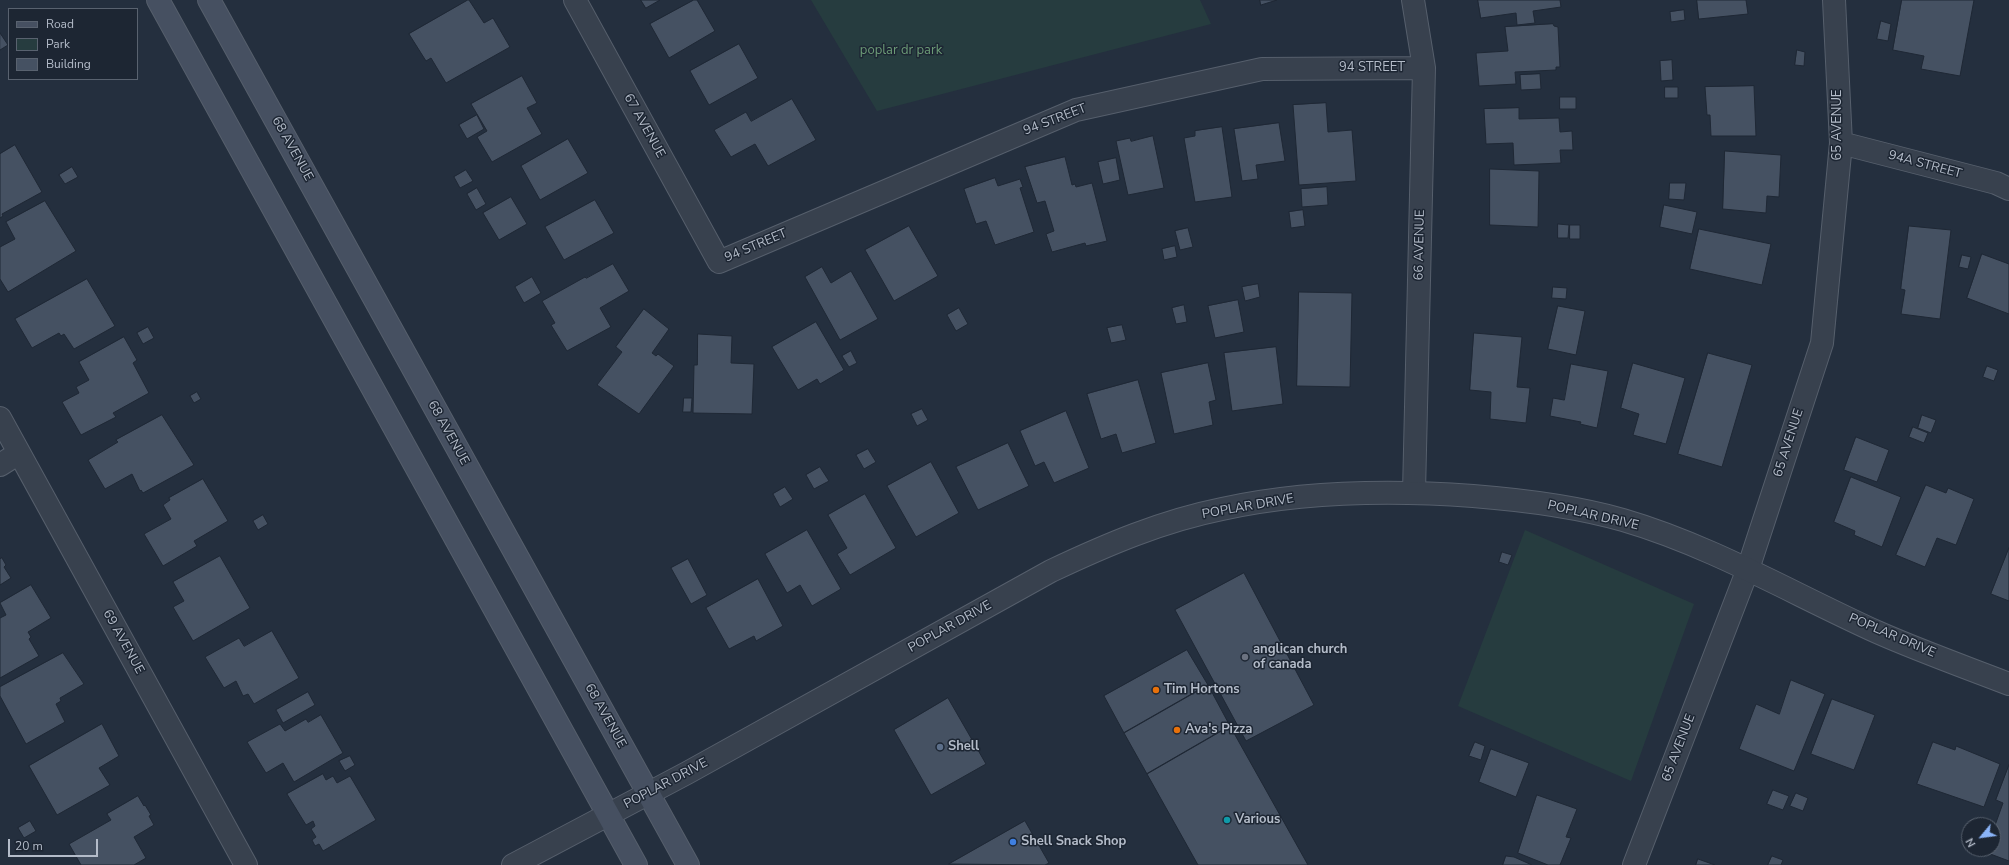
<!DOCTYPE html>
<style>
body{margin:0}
#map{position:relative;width:2009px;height:865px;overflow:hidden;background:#242f3e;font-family:"Nunito Sans",sans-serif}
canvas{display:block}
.legend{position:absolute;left:8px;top:8px;width:130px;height:72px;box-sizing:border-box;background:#1d2633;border:1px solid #59626f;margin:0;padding:5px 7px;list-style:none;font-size:12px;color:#b4bcc9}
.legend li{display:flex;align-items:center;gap:8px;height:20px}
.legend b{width:20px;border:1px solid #59626f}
.north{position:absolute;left:1961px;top:817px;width:40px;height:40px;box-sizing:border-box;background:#1d2633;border:1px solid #59626f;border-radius:50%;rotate:241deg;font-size:11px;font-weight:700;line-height:16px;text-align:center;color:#b4bcc9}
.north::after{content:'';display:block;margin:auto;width:14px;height:18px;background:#8ab4f8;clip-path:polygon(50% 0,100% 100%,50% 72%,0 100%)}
.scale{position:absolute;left:8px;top:839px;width:90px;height:18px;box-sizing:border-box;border:2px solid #b4bcc9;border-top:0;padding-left:5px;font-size:12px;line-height:14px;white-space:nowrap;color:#b4bcc9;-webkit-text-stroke:3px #1d2633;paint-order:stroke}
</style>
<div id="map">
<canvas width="2009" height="865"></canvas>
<ul class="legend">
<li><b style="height:5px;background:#465061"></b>Road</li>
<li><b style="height:11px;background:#263c3f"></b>Park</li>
<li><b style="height:11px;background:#455162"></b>Building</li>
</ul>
<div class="north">N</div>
<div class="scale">20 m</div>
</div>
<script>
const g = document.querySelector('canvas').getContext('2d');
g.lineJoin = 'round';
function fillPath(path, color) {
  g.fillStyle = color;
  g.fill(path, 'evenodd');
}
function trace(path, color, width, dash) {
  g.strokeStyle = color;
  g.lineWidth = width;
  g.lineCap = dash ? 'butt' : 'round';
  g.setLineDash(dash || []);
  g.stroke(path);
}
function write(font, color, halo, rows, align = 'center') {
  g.font = font + ' "Nunito Sans",sans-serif';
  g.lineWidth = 3;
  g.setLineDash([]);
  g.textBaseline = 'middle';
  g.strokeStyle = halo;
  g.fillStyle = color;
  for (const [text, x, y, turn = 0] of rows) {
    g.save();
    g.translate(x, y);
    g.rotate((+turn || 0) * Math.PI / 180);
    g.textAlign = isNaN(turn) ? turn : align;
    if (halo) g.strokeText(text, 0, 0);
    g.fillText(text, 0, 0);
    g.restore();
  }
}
const green = new Path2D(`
 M811 0H1200L1211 24 877 111Z
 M1525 530 1694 604 1631 781 1458 706Z`);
const building = new Path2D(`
 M468 0H469L484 23 493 18 510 47 446 83 431 58 426 61 409 34Z
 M641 0H660L646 8Z
 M694 0H697L715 31 669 58 650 24Z
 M1260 0H1277L1261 5Z
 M1478 0H1560L1561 7 1533 11 1535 23 1517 25 1516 13 1481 18Z
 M1697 0H1746L1748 14 1699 19Z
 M1902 0H1974L1960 76 1921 69 1924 56 1893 50Z
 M1684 10 1685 20 1671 22 1670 12Z
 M1881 21 1891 24 1888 41 1877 39Z
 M1553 24 1554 26 1558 27 1560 67H1556V70L1515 72 1516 84 1479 86 1476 53 1508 51 1505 27Z
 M0 33 8 45 0 50Z
 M739 44 758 78 709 105 690 71Z
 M1797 50 1805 52 1804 66 1795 65Z
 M1672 60 1673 80 1661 81 1660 61Z
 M1540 74 1541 89 1521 90 1520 75Z
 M522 76 537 103 527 108 542 134 492 162 477 137 487 131 471 104Z
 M1754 86 1756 136H1711L1710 115H1707L1705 87Z
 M1665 87H1678V98H1665Z
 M1560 97H1576V109H1560Z
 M792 99 816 140 768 166 755 144 731 157 714 130 746 112 751 121Z
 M1326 103 1328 132 1352 130 1356 181 1299 185 1293 105Z
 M1519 108V119L1559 118 1560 132 1572 131 1573 150H1560L1561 163 1514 165 1513 143 1486 144 1484 109Z
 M477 115 484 129 467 139 459 125Z
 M1279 123 1285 161 1256 165 1258 179 1242 181 1234 129Z
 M1222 127 1232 197 1195 202 1184 138 1195 136V131Z
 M1153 136 1164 188 1128 195 1116 141 1130 138 1131 141Z
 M568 139 588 173 540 200 521 166Z
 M15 145 42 192 2 214 3 216 0 218V154Z
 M1725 151 1781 155 1779 197 1767 196 1766 213 1723 209Z
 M1065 157 1072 185 1075 184 1076 187 1092 183 1107 241 1086 246 1085 243 1052 252 1046 234 1054 231 1045 201 1037 203 1025 167Z
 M1116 158 1120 180 1103 184 1098 162Z
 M72 167 78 177 65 184 59 175Z
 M1490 169 1539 171 1538 227 1490 225Z
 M466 170 473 181 460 188 454 177Z
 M995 178 998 186 1020 179 1023 187 1020 188 1034 232 995 245 986 221 976 224 964 189Z
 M1670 183H1686L1684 200 1669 199Z
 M1327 187 1328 205 1302 207 1301 189Z
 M477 188 486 204 476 210 467 194Z
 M511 197 527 224 499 240 483 213Z
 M595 200 614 233 564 260 545 227Z
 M45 201 76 251 8 292 0 279V247L15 239 6 222Z
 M1664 205 1697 212 1692 234 1660 227Z
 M1303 210 1305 226 1291 228 1289 212Z
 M1558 224 1569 225 1568 238H1558Z
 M1570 225H1580V239H1570Z
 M909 226 938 276 894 301 865 250Z
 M1909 226 1951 230 1940 319 1901 314 1905 290 1901 289Z
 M1188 228 1193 247 1180 250 1175 231Z
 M1699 229 1771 244 1762 285 1690 269Z
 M1175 246 1177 257 1164 260 1162 249Z
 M1982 254 2009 264V314L1967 298Z
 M1962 255 1971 257 1968 269 1959 267Z
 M613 264 629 291 600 308 611 327 567 351 551 325 555 323 542 301 585 277 586 278Z
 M822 267 831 283 851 271 878 319 840 340 805 277Z
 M532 277 541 293 524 303 515 287Z
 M87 279 115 326 74 349 64 334 61 336 59 333 32 348 15 319Z
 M1258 284 1260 297 1245 301 1242 287Z
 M1553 287 1567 288 1566 299 1552 298Z
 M1299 292 1352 293 1350 387 1297 386Z
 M1238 300 1244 332 1215 338 1208 306Z
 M1184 305 1187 322 1176 324 1172 308Z
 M1558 306 1585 311 1576 355 1548 349Z
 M959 308 968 324 956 331 947 315Z
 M644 309 669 329 652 353 656 356 658 354 674 366 639 414 597 385 622 352 616 347Z
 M816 322 844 370 820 384 817 379 798 390 772 347Z
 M1122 325 1126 340 1111 343 1107 328Z
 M148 327 154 338 143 344 137 333Z
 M1474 333 1522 337 1517 387 1530 388 1526 423 1490 419 1491 392 1470 390Z
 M698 334 732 336 731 363 754 364 752 414 693 413 694 365H697Z
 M124 337 137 360 133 363 149 393 113 413 116 417 81 435 62 402 79 393 76 387 89 380 79 362Z
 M1276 347 1283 404 1232 411 1224 353Z
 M851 351 857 363 849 367 842 356Z
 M1708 353 1752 365 1722 467 1678 454Z
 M1208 363 1216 400 1209 402 1213 425 1174 434 1161 373Z
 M1633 363 1685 378 1666 444 1633 435 1639 414 1621 408Z
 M1571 364 1608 371 1597 428 1580 424 1581 422 1550 416 1553 398 1564 400Z
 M1987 366 1998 370 1994 381 1983 377Z
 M1138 380 1156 443 1122 453 1116 434 1101 439 1087 394Z
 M197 392 201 399 194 403 190 396Z
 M684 398H692L691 412H683Z
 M922 409 928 420 917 426 911 414Z
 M1066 411 1089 468 1054 483 1044 462 1035 466 1020 431Z
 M162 415 194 465 143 493 141 490 140 491 132 474 105 489 88 460 118 442 116 440Z
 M1922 415 1936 420 1931 433 1918 428Z
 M1913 427 1928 433 1924 443 1909 437Z
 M1856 437 1889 450 1877 482 1844 470Z
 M1008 443 1029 486 978 510 956 467Z
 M868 449 876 462 864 469 856 455Z
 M931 462 959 513 916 537 887 486Z
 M820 467 829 481 814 489 806 475Z
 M1851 477 1901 497 1882 547 1854 535 1855 531 1834 522Z
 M203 479 228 521 194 541 197 546 163 566 144 534 171 519 163 505 170 500 169 498Z
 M1926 485 1946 493 1948 488 1974 499 1956 545 1937 538 1925 567 1896 555Z
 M785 487 793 499 780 507 773 494Z
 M865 494 896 548 850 575 837 554 847 548 828 515Z
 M263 515 268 524 258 530 253 521Z
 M807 530 841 589 812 606 800 585 787 593 765 554Z
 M2009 548V601L1991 594Z
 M1502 552 1512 555 1508 565 1499 562Z
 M220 556 250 608 193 641 173 607 184 601 173 582Z
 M2 558 6 565 4 567 11 578 0 585V559Z
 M688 559 707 595 691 604 671 568Z
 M1244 573 1314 705 1246 741 1175 610Z
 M758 579 783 626 756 641 754 636 729 649 706 608Z
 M31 585 51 618 28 632 31 637 29 639 39 656 0 678V618L6 615 0 603Z
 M272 631 299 678 254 704 248 694 243 696 236 681 224 688 205 657 239 638 244 646Z
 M1187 650 1208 685 1124 733 1104 696Z
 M63 653 84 684 60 698 61 701 56 704 65 722 26 744 0 696V687Z
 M1791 680 1825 694 1794 771 1739 749 1756 704 1779 714Z
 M1208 685 1230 726 1147 774 1124 733Z
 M308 692 315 705 283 723 276 710Z
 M948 698 986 764 931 795 894 730Z
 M1832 699 1875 715 1854 770 1811 754Z
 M321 715 343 753 294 782 283 763 266 773 247 742 280 724 285 731 306 719 308 722Z
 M102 724 119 756 99 768 110 785 57 815 29 766Z
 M1230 726 1308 865H1198L1147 774Z
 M1475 742 1485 746 1481 760 1469 756Z
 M1933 742 1955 750 1956 746 2000 764 1984 807 1917 784Z
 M1491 749 1529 763 1516 797 1479 782Z
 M350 756 355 765 345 771 339 761Z
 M2009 765V861L1985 852 1986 849H1993V831L2003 803 1996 800Z
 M323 774 326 780 333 776 337 783 350 776 376 820 323 851 319 844 315 846 312 840 316 837 311 829 315 826 313 821 306 825 287 794Z
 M1773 790 1789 796 1783 810 1767 804Z
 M1796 793 1808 798 1803 811 1790 806Z
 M1537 795 1577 809 1566 837 1571 838 1560 865H1548L1518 853Z
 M138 796 144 806 145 805 151 815 149 816 154 825 134 837 146 858 134 865H81L69 844 111 820 107 814Z
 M30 821 36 831 24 838 18 828Z
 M1025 821 1049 863 1045 865 949 864Z
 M1506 856 1514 857 1532 865H1503Z
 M1772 856 1783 860 1781 865H1768Z
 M1698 859 1715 865H1696Z`);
const minor = new Path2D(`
 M575 0 719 262 1076 110 1262 69 1424 68
 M1413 0 1424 68 1414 492
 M1841 143 1996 183 2009 189
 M0 418 246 865
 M0 465 19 453
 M1634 865 1748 569 1822 343 1841 143 1834 0`);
const tertiary = new Path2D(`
 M513 865 687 773 1051 571C1106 545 1162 521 1222 509 1304 491 1390 490 1473 496 1524 500 1574 506 1623 520 1712 546 1793 594 1877 632 1920 651 1965 667 2009 684`);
const secondary = new Path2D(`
 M158 0 636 865
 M209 0 688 865`);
const markers = [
 [1245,657,4,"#6b7280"],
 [1156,690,4,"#e8710a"],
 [1177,730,4,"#e8710a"],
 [940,747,4,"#5c6f8a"],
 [1227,820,4,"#0f9aa8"],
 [1013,842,4,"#3f7fe0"]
];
const parkNames = [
 ["poplar dr park",901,51]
];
const streetNames = [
 ["94 STREET",1372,68],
 ["94 STREET",1055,120,-21],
 ["65 AVENUE",1838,125,-90],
 ["67 AVENUE",644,126,61],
 ["68 AVENUE",292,149,61],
 ["94A STREET",1925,165,15],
 ["66 AVENUE",1420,245,-89],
 ["94 STREET",756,246,-23],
 ["68 AVENUE",448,433,61],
 ["65 AVENUE",1789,443,-72],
 ["POPLAR DRIVE",1248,507,-10],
 ["POPLAR DRIVE",1593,516,13],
 ["POPLAR DRIVE",950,627,-29],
 ["POPLAR DRIVE",1892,636,23],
 ["69 AVENUE",123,642,61],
 ["68 AVENUE",605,716,61],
 ["65 AVENUE",1679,748,-69],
 ["POPLAR DRIVE",666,784,-28]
];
const poiNames = [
 ["anglican church",1253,650],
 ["of canada",1253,665],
 ["Tim Hortons",1164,690],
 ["Ava's Pizza",1185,730],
 ["Shell",948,747],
 ["Various",1235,820],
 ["Shell Snack Shop",1021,842]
];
fillPath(green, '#263c3f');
fillPath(building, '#455162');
trace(building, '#1f2835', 1);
trace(minor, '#565f6c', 24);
trace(tertiary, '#565f6c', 24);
trace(secondary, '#565f6c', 24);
trace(minor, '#38414e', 22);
trace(tertiary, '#38414e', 22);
trace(secondary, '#465061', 22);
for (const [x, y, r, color] of markers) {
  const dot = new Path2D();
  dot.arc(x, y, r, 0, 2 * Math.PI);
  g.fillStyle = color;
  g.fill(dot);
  trace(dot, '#1d2633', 1.5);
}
write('13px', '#6b9a76', '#1d2633', parkNames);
write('13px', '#b4bcc9', '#1d2633', streetNames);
write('bold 13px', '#b4bcc9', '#1d2633', poiNames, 'left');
</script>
